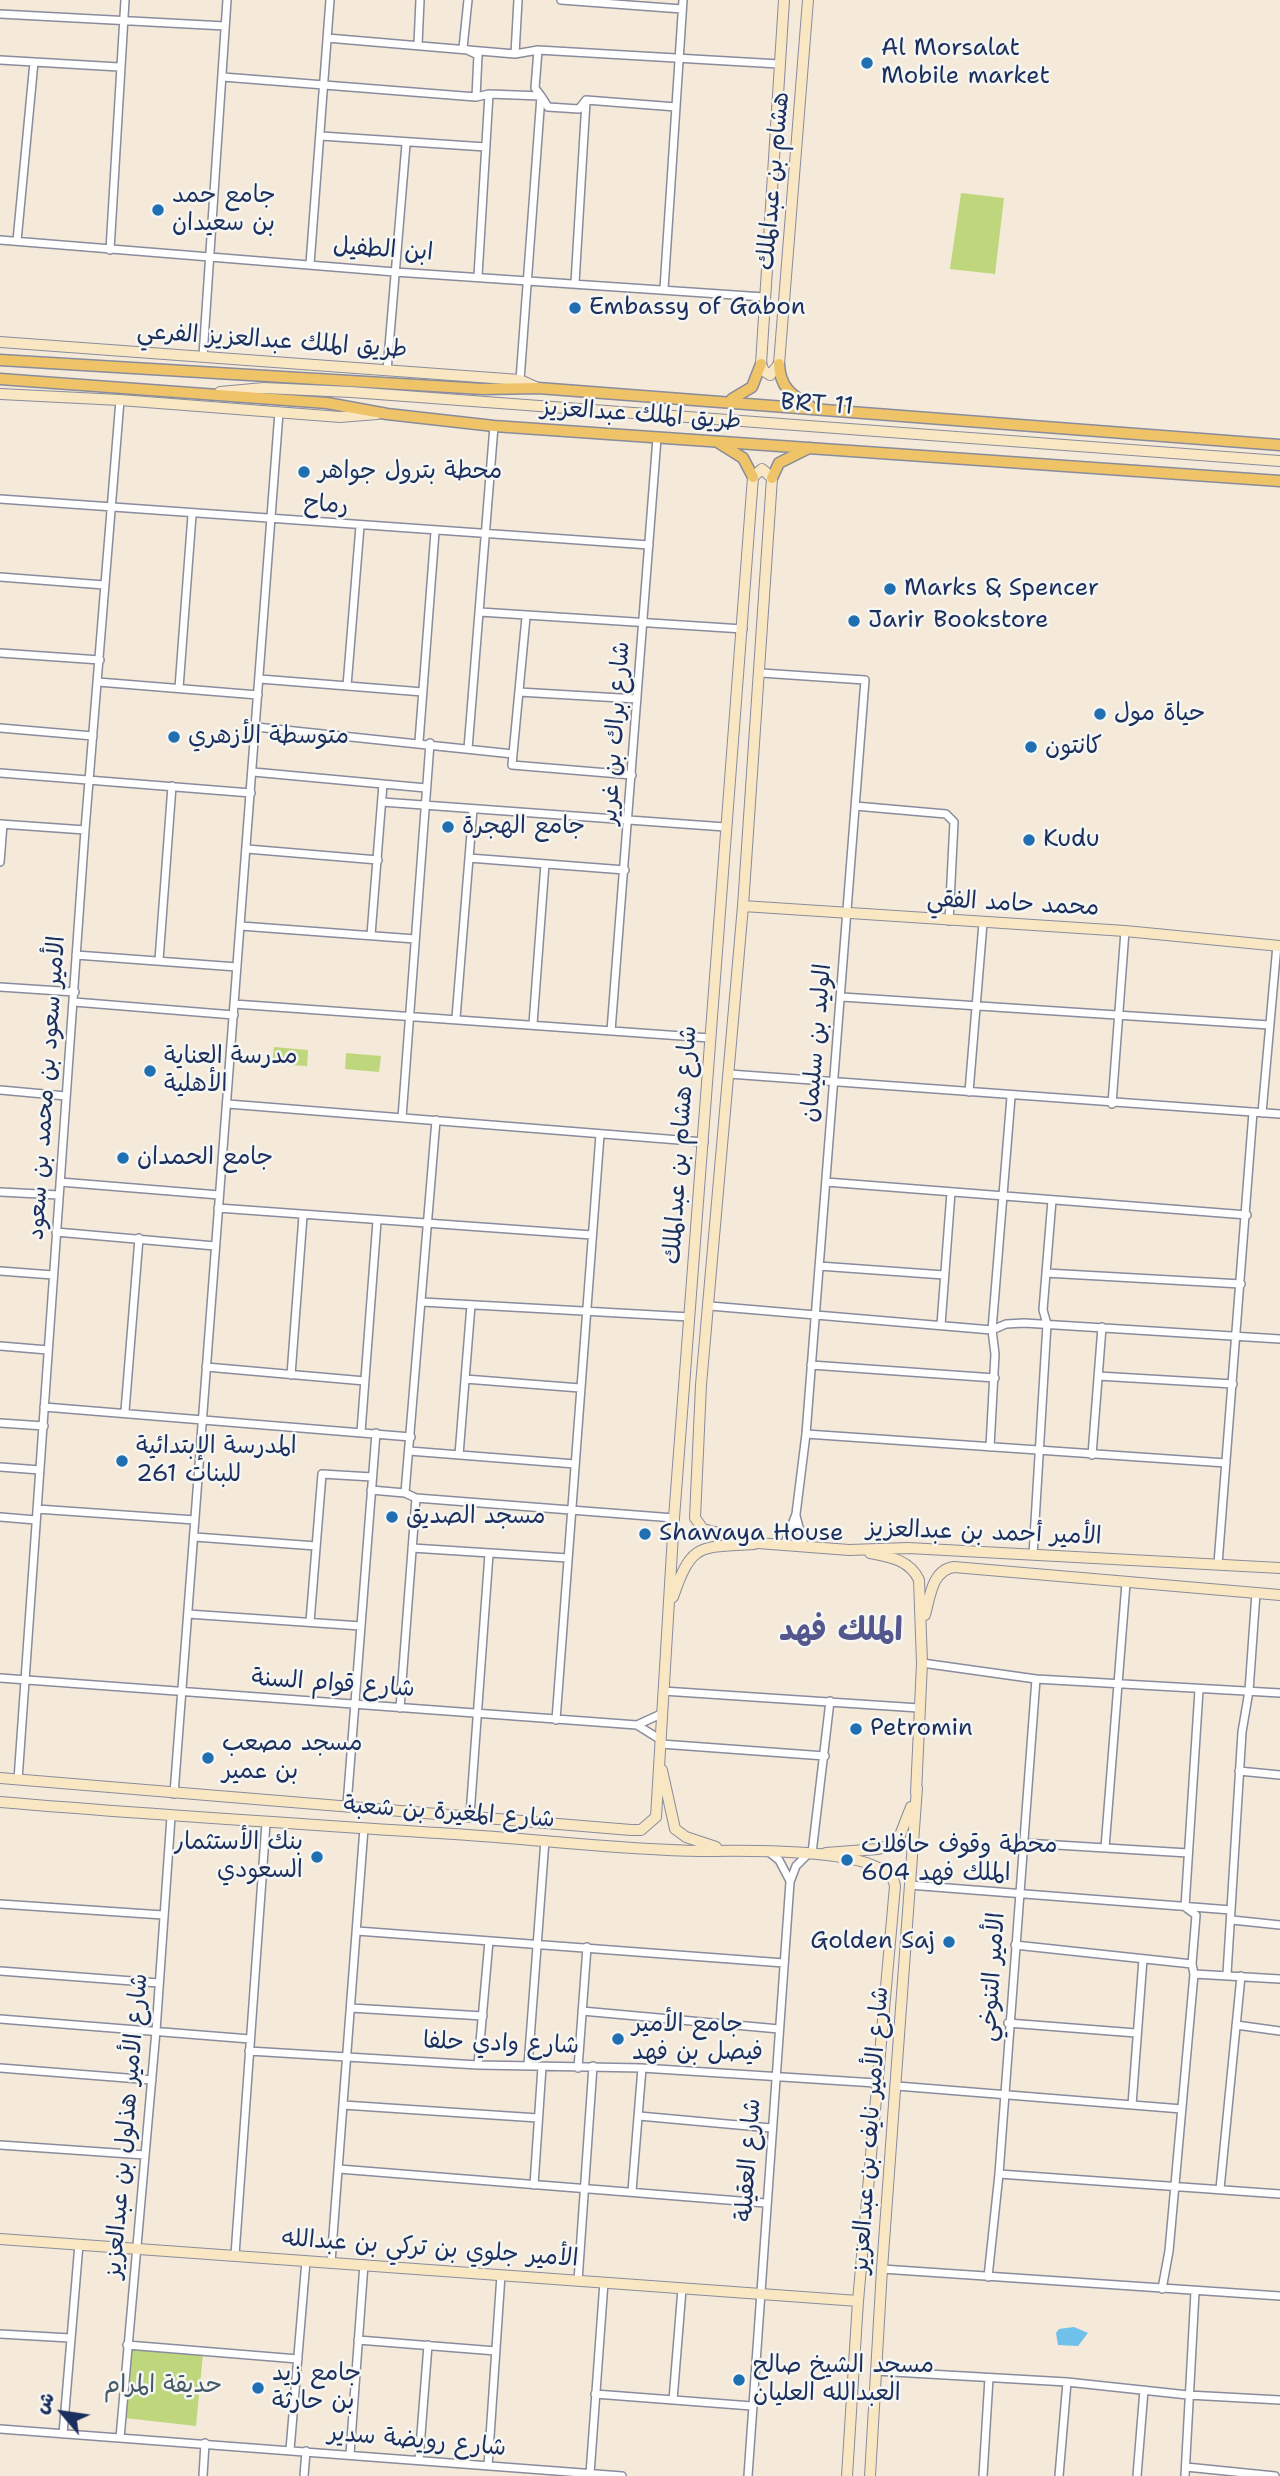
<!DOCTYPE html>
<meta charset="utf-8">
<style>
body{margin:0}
#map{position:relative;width:1280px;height:2476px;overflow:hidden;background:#f5e9d9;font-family:"Shantell Sans","Playpen Sans Arabic",sans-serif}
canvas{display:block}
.north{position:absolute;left:28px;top:2378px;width:70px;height:70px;-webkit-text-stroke:5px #f6f6f2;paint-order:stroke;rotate:299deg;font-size:19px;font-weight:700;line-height:28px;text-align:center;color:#1b2f5e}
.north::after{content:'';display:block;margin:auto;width:24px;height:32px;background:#1b2f5e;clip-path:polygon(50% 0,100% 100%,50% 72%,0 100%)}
</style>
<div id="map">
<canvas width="1280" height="2476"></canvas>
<div class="north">ش</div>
</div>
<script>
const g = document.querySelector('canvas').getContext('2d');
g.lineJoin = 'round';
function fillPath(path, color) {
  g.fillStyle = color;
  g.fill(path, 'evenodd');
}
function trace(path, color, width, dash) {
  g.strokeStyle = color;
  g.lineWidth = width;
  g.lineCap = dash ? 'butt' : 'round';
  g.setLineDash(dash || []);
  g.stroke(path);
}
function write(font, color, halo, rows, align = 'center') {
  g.font = font + ' "Shantell Sans","Playpen Sans Arabic",sans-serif';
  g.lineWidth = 5;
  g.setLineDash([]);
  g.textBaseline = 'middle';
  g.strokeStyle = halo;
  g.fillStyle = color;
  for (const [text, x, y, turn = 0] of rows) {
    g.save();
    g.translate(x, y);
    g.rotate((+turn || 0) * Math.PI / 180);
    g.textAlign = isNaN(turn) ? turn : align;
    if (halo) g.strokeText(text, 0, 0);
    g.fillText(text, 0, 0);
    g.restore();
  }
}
const green = new Path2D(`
 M961 193 1004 198 995 274 950 269Z
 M274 1047 308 1050 307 1066 272 1064Z
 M346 1053 381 1056 379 1072 345 1069Z
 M130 2349 203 2354 196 2426 125 2418Z`);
const water = new Path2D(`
 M1074 2327 1088 2333 1078 2346 1058 2345 1056 2333 1059 2329Z`);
const street = new Path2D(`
 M468 0 463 48 478 55 476 97
 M561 0 682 9
 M0 14 225 26
 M327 38 515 54 538 50 779 64
 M418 45 420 0
 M515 54 518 0
 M0 60 119 67
 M223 77 476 97 489 94 541 96 548 107 579 109 586 100 676 107
 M321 136 486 147
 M0 240 395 272 764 297
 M17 241 34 62
 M110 250 125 0
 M310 264 330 0
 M478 276 489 94
 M575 283 586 101
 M664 289 683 0
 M203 356 227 0
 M387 371 406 144
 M520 380 541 96 535 88 538 50
 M0 499 649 545
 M0 577 104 585
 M480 612 743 629
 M0 653 100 660
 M761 673 865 680 806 1434 796 1514 785 1543
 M260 679 423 692
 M98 682 258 695
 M347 686 360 526
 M179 688 192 515
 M519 692 637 699
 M256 727 513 754 512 765 632 775
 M0 728 93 736
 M419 742 435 532
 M468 749 494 426
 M513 754 526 617
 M253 772 426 788
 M0 773 251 793
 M382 802 725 827
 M855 806 946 814 954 822 949 921
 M0 824 85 830
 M247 849 378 860
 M469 858 625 870
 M0 862 3 824
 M241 926 415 939
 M371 935 383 784
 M76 955 237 967
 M159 960 172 786
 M0 987 75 992
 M842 997 1269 1025
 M74 1002 234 1015
 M234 1004 710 1038
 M456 1018 473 809
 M533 1024 545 864
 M611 1031 657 438
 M729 1074 1280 1114
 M0 1090 66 1096
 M969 1092 983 923
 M228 1104 704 1142
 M1112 1104 1125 931
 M1262 1113 1277 945
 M402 1118 430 743
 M60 1182 219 1195
 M826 1182 1247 1215
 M0 1192 59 1195
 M218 1208 592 1235
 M56 1232 215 1246
 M819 1266 944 1275
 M0 1271 53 1275
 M1046 1273 1241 1284
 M422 1302 690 1317
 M710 1306 992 1330 1006 1324 1024 1323 1280 1339
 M941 1325 951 1192
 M0 1346 48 1350
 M811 1365 995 1378
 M206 1367 365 1381
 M291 1375 303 1216
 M1098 1376 1233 1384
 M465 1379 580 1388
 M44 1407 411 1437
 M125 1411 139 1238
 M0 1423 44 1426
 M361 1432 377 1221
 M806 1434 1226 1463
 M990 1447 995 1354 992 1330 1011 1097
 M409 1451 575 1464
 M459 1455 471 1305
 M1092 1455 1102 1327
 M0 1467 40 1470
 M371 1490 405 1493 416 1498 674 1518
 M405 1493 436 1120
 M37 1509 195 1520
 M796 1516 804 1546
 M0 1517 36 1520
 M195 1537 316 1546
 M412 1548 568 1558
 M1033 1555 1047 1324 1043 1310 1052 1200
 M1218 1564 1253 1112
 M188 1614 361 1626
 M310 1622 322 1474 372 1477
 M922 1663 1036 1679 1280 1693
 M0 1678 637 1725 661 1714
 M1199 1690 1185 1907 1196 1915 1192 1964 1194 1974 1280 1979
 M663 1691 919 1708
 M400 1708 416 1498
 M556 1720 600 1135
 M637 1725 661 1740
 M661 1744 825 1756
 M1239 1771 1280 1775
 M18 1780 85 830 120 400
 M174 1794 279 412
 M347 1805 376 1433
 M470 1815 489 1554
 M1024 1843 1188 1853
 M1105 1848 1126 1583
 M769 1852 779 1860 790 1881
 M812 1853 830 1701
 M909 1885 1231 1910
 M0 1904 163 1915
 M1232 1920 1280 1925
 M357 1931 784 1963
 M1015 1945 1192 1964
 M0 1971 159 1983
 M1227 1974 1242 1732 1249 1691 1256 1593
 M351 2008 483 2016
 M582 2011 779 2029
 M0 2019 250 2039
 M1008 2023 1136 2033
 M1236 2025 1280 2031
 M249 2051 478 2065 642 2068 876 2083
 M478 2065 489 1941
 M528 2066 545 1840
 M0 2068 152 2080
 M578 2068 587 1947
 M897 2086 1182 2109
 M343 2105 538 2118
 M1132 2105 1143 1959
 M639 2116 771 2128
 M0 2145 145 2155
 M339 2169 765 2203
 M999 2174 1280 2194
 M534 2185 542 2067
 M1220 2189 1241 1976
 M632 2191 642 2068
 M235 2255 266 1823
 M331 2262 364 1828
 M882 2269 1280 2296
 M988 2277 999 2174 1036 1679
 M578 2281 593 2066
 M1162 2289 1169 2251 1194 1974
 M0 2334 70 2338
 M358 2340 496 2351
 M127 2345 298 2359
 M876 2371 1067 2382 1188 2395 1280 2400
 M595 2394 752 2406
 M673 2400 682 2289
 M0 2429 622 2476
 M63 2434 79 2244
 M120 2438 156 2031 171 1817
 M290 2450 306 2261
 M350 2454 364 2264
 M419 2460 428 2345
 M488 2466 501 2275
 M1186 2467 1275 2476
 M590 2474 604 2282
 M203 2476 205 2443
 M304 2476 306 2451
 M748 2476 790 1882 796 1866 809 1853
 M983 2476 989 2378
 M1059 2476 1067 2382
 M1137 2476 1144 2390
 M1185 2476 1195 2292`);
const secondary = new Path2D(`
 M784 0 761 364 764 371 770 375 779 364 808 0
 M0 342 520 380 538 388
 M220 392 264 388 351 392 1280 461
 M0 394 120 400 340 417 377 414
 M743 906 1125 931 1280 946
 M870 1553C890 1557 910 1560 919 1580L922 1663 916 1793
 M673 1597C692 1541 700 1548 754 1544
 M925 1615C930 1597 932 1570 954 1567L1280 1595
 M662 1770 675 1829 686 1837 716 1847
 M0 1778 631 1830H641L656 1817 674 1518 753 477 762 469 772 478 743 906 701 1385 695 1518 703 1529 758 1543 849 1550 908 1548 1280 1568
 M0 1802C151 1815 302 1824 454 1834 536 1839 619 1850 701 1851 736 1851 889 1845 895 1886L858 2301 847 2476
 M826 1853 878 1849 897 1843 911 1807
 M0 2239 858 2301
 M870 2476 882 2269 917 1788`);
const primary = new Path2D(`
 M0 360 483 389 538 388 1280 445
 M779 364C780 387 791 395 810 406
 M0 379 327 403 387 414 494 426 1280 481
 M732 399 752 387 761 364
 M719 443 743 458 753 477
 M772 478 779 463 809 448`);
const markers = [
 [867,63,7,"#1f6fb2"],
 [158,210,7,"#1f6fb2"],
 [575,308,7,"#1f6fb2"],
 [304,472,7,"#1f6fb2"],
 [890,589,7,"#1f6fb2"],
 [854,621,7,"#1f6fb2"],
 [1100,714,7,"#1f6fb2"],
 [174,737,7,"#1f6fb2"],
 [1031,747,7,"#1f6fb2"],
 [448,827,7,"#1f6fb2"],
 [1029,840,7,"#1f6fb2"],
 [150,1071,7,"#1f6fb2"],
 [123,1158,7,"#1f6fb2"],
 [122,1461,7,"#1f6fb2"],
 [392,1517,7,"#1f6fb2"],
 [645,1534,7,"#1f6fb2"],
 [856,1729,7,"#1f6fb2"],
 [208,1758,7,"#1f6fb2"],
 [317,1857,7,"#1f6fb2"],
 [847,1860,7,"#1f6fb2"],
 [949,1942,7,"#1f6fb2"],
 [618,2039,7,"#1f6fb2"],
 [739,2380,7,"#1f6fb2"],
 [258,2388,7,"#1f6fb2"]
];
const poiNames = [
 ["Al Morsalat",881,49],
 ["Mobile market",881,77],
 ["جامع حمد",172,196],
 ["بن سعيدان",172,224],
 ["Embassy of Gabon",589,308],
 ["محطة بترول جواهر",318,472],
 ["Marks & Spencer",904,589],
 ["Jarir Bookstore",868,621],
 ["حياة مول",1114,714],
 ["متوسطة الأزهري",188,737],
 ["كانتون",1045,747],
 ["جامع الهجرة",462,827],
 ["Kudu",1043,840],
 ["مدرسة العناية",164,1057],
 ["الأهلية",164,1085],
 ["جامع الحمدان",137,1158],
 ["المدرسة الإبتدائية",136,1447],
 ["261 للبنات",136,1475],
 ["مسجد الصديق",406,1517],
 ["Shawaya House",659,1534],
 ["Petromin",870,1729],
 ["مسجد مصعب",222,1744],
 ["بن عمير",222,1772],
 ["بنك الأستثمار",303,1843,"right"],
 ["السعودي",303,1871,"right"],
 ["محطة وقوف حافلات",861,1846],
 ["الملك فهد 604",861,1874],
 ["Golden Saj",935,1942,"right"],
 ["جامع الأمير",632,2025],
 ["فيصل بن فهد",632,2053],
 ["مسجد الشيخ صالح",753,2366],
 ["العبدالله العليان",753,2394],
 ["جامع زيد",272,2374],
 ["بن حارثة",272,2402]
];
const streetNames = [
 ["هشام بن عبدالملك",774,181,-85],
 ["ابن الطفيل",383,250,4],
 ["طريق الملك عبدالعزيز الفرعي",272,341,4],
 ["BRT 11",817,405,4],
 ["طريق الملك عبدالعزيز",641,415,4],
 ["رماح",326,505,4],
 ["شارع براك بن غرير",616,733,-86],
 ["محمد حامد الفقي",1013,904,3],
 ["الوليد بن سليمان",817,1043,-85],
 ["الأمير سعود بن محمد بن سعود",47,1088,-86],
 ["شارع هشام بن عبدالملك",681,1145,-86],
 ["الأمير أحمد بن عبدالعزيز",984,1533,2],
 ["شارع قوام السنة",333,1684,4],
 ["شارع المغيرة بن شعبة",449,1813,4],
 ["الأمير التنوخي",993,1977,-86],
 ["شارع وادي حلفا",501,2044,2],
 ["شارع الأمير هذلول بن عبدالعزيز",127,2126,-85],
 ["شارع الأمير نايف بن عبدالعزيز",871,2130,-86],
 ["شارع العقيلة",749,2160,-86],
 ["الأمير جلوي بن تركي بن عبدالله",430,2249,4],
 ["شارع رويضة سدير",417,2441,5]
];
const parkNames = [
 ["حديقة المرام",163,2386]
];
const districtNames = [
 ["الملك فهد",841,1632]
];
fillPath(green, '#bed77c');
fillPath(water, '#6fc1eb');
trace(street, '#888c9c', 10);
trace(secondary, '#888c9c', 12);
trace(primary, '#888c9c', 13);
trace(street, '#fff', 7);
trace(secondary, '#f9e7c3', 10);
trace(primary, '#efc469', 10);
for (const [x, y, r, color] of markers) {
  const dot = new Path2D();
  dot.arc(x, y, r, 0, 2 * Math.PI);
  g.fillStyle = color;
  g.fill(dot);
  trace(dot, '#f6f6f2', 2.5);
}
write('24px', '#1b2f5e', '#f6f6f2', poiNames, 'left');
write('24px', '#1b2f5e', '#f6f6f2', streetNames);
write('24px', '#445966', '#f6f6f2', parkNames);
write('bold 32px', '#53578d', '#f6f6f2', districtNames);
</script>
